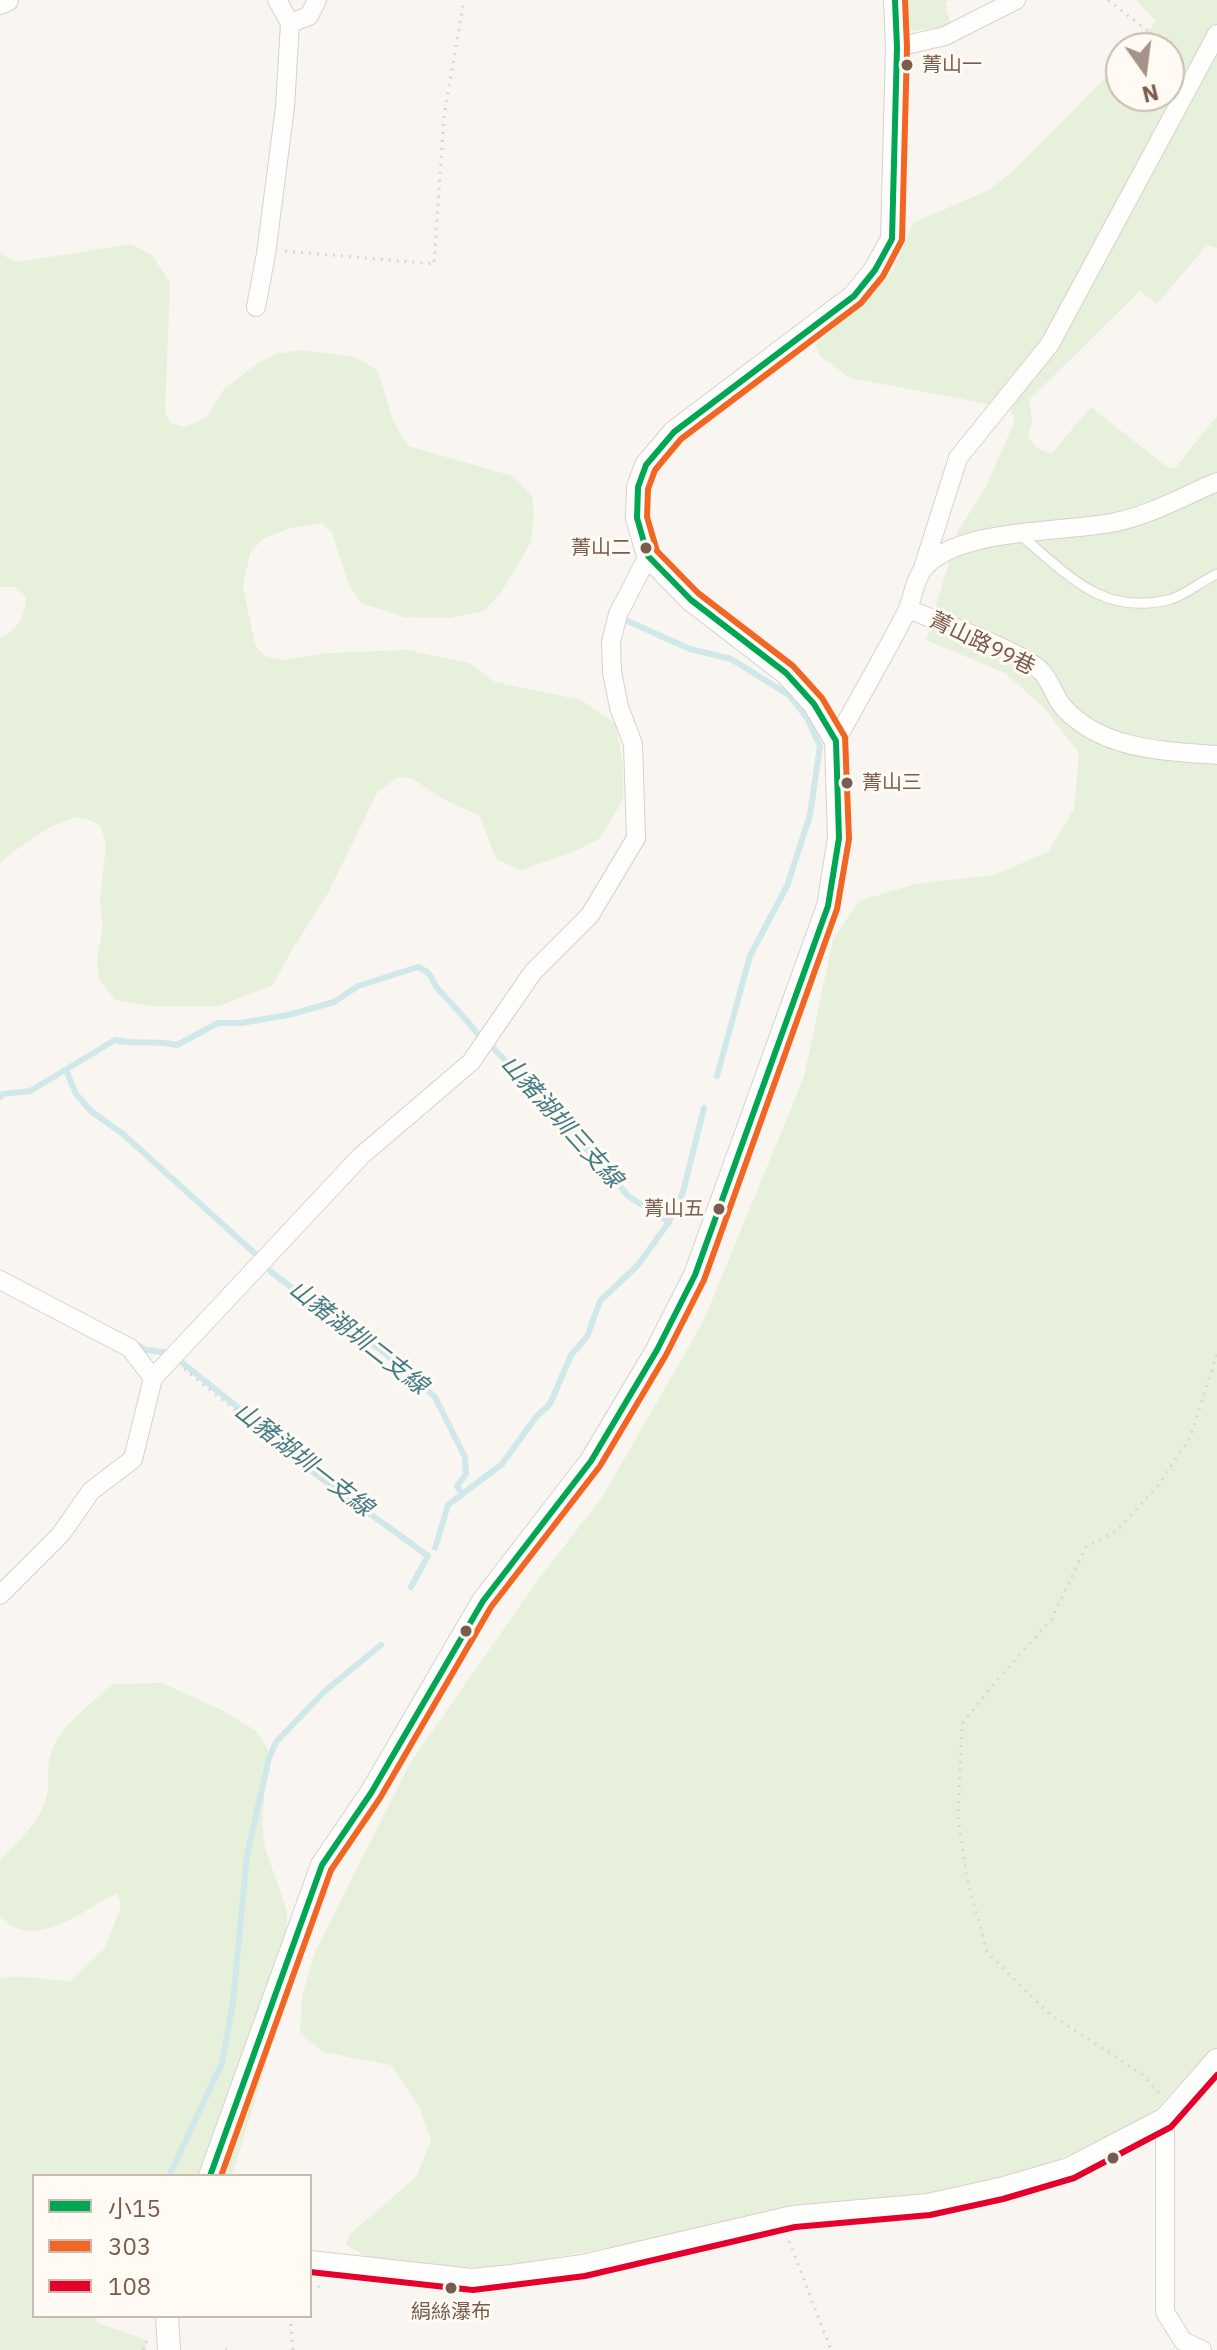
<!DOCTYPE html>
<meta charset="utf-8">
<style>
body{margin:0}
#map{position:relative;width:1217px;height:2350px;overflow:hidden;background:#f9f5f0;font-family:"IBM Plex Sans","Noto Sans TC",sans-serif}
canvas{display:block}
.legend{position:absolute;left:32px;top:2174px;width:280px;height:144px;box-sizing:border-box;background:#fffaf3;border:2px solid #cabbb1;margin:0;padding:10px 14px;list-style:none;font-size:24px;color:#7a5c4d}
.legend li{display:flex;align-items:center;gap:16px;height:40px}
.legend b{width:40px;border:2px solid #cabbb1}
.north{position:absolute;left:1105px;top:32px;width:80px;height:80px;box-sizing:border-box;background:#fffaf3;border:2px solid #cabbb1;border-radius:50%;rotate:166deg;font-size:22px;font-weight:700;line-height:32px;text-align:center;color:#7a5c4d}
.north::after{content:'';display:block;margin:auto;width:28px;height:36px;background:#a69286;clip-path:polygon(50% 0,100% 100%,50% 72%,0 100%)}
</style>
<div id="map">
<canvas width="1217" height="2350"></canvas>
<ul class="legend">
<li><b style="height:10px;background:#00a651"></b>小15</li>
<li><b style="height:10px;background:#f26522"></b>303</li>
<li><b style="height:10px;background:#e4002b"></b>108</li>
</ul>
<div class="north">N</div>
</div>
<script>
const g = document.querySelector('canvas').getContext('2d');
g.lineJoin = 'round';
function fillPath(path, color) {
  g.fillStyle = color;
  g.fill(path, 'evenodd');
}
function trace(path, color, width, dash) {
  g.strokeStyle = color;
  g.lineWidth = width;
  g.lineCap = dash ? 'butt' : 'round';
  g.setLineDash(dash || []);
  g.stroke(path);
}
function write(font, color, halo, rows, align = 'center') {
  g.font = font + ' "IBM Plex Sans","Noto Sans TC",sans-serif';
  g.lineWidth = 6;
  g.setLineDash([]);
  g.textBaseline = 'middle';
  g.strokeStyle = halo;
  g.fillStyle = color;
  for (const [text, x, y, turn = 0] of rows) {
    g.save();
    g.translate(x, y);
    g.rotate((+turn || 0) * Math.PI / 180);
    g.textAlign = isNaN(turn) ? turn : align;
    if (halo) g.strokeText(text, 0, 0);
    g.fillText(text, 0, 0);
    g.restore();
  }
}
const green = new Path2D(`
 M906 0H949L945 3 951 26 910 31 906 23Z
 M1136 0H1217V248L1207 245 1157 304 1140 291 1029 400 1032 420 1028 437 1037 448 1051 454 1091 407 1168 468 1176 467 1217 416V2048L1192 2070 1148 2118 1033 2171 916 2197 830 2202 745 2217 622 2245 491 2269 371 2259 346 2245 349 2235 416 2177 431 2141 420 2108 391 2065 323 2052 300 2033 302 1996 315 1952 410 1763 538 1580 603 1496 703 1322 804 1077 833 939 859 901 916 884 994 875 1048 852 1074 809 1079 753 1043 707 1005 673 926 640 958 531 987 485 1015 420 1010 408 850 378 820 356 816 345 893 271 913 223 989 190 1011 173 1121 62V96H1169V48H1134L1156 21Z
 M131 244 152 255 170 283 165 413 171 423 184 427 206 418 224 389 254 366 275 354 301 350 355 357 378 371 393 421 408 446 513 476 532 496 534 515 531 542 502 591 484 611 448 618 405 617 361 603 349 585 332 533 322 523 291 528 264 538 250 553 243 586 255 645 265 656 284 660 328 653 407 650 469 663 495 682 581 700 615 723 623 763V800L599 839 571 853 521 870 496 859 480 816 441 798 413 779 398 777 377 793 328 893 292 950 273 985 219 1006H149L115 1000 99 979 97 959 103 926 100 902 106 845 101 826C96 823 89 819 83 818 60 815 18 848 0 863V638C18 630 25 617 26 597L15 587H0V254L18 262Z
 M162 1683 224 1711 256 1731 268 1749 262 1824 265 1848 287 1911 286 1938 289 1988 232 2176H34V2316H95L98 2323 146 2340V2350H0V1979C21 1973 47 1981 70 1981L104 1949 121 1907 117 1893C88 1907 51 1940 16 1928 10 1926 5 1920 0 1917V1860C18 1841 40 1823 47 1795 50 1781 46 1767 51 1752 62 1724 92 1703 113 1684Z`);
const stream = new Path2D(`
 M623 619 690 649 731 659 789 695 807 718 820 746 810 815 787 886 750 956 717 1076
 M493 1048 572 1127 577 1140 602 1164 628 1196 669 1222
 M66 1070 76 1094 91 1111 123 1134 261 1259
 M0 1097 3 1094 30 1091 115 1040C137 1046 154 1039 177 1045L218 1023H241L288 1015 334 1002 358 986 418 967C437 976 428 978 439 990 454 1007 468 1020 482 1040
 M270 1271 305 1298 385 1353 435 1397 465 1457 466 1474 457 1486 462 1494
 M136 1344 146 1350 170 1353
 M180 1361 279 1440 306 1467 428 1556 411 1587
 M435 1548 448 1505 502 1464 536 1417 550 1404 571 1355 587 1337 600 1301 638 1265 669 1222 683 1192 704 1108
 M169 2176 222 2063 233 2002 247 1855 269 1758 276 1742 325 1691 381 1645`);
const path = new Path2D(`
 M1108 0 1184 59
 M285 251 434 264 444 116 464 0
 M184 1369 362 1512
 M1159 2093 1143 2075 1047 2012 987 1952 967 1879 958 1817 962 1724 996 1681 1051 1620 1086 1547 1118 1530 1159 1484 1190 1438 1217 1353
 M789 2241 831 2350
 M310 2289 323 2285
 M290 2316 293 2350
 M143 2350 148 2339
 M225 2350H231`);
const service = new Path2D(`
 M1019 534C1067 573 1100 616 1168 600 1185 596 1201 581 1217 574`);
const minor = new Path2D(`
 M290 23 309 16 317 0
 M897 47 945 36 1016 0
 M256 307 266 254 285 107 290 23 277 0
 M922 571 958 458 1050 344 1217 34
 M908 609C937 621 1023 652 1041 671 1051 681 1054 697 1064 708 1103 750 1163 751 1217 755
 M836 741C859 698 884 656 906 613 913 599 914 580 924 568 959 527 1065 533 1116 522 1150 515 1184 496 1217 482
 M0 1280 130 1348 153 1378
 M0 1595 61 1534 91 1491 133 1459 153 1378 361 1156 471 1062 533 972 590 915 636 838 633 744 619 707 612 672 611 642 618 614 648 556
 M1165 2119V2312L1183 2341 1202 2350`);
const tertiary = new Path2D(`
 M0 3 7 0
 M210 2176 322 1865 371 1793 483 1601 591 1461 657 1350 695 1275 828 906 839 838 836 741 814 704 786 673 691 600 648 556 637 518 638 487 646 465 674 432 854 296 875 270 892 239 897 47 895 0
 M310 2262 472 2280 512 2276 583 2266 793 2217 928 2205 1000 2189 1069 2169 1165 2119 1217 2060
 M167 2316 169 2350`);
const bus1 = new Path2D(`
 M210 2176 322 1865 371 1793 483 1601 591 1461 657 1350 695 1275 828 906 839 838 836 741 814 704 786 673 691 600 648 556 637 518 638 487 646 465 674 432 854 296 875 270 892 239 897 47 895 0`);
const bus2 = new Path2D(`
 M221 2176 331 1870 380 1798 491 1607 600 1466 666 1355 704 1280 837 909 849 839 845 737 822 698 793 666 698 593 657 551 647 517 648 489 655 470 681 439 861 303 883 276 902 240 907 47 905 0`);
const bus3 = new Path2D(`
 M310 2272 473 2290 585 2276 795 2227 930 2215 1003 2199 1074 2178 1171 2127 1217 2075`);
const markers = [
 [907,65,7,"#7a5c4d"],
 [646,548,7,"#7a5c4d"],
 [847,783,7,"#7a5c4d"],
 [719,1209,7,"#7a5c4d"],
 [466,1631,7,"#7a5c4d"],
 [1113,2158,7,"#7a5c4d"],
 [451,2288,7,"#7a5c4d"]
];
const busNames = [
 ["菁山一",922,65],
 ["菁山二",631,548,"right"],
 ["菁山三",862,783],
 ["菁山五",704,1209,"right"],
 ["絹絲瀑布",451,2312,"center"]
];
const streetNames = [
 ["菁山路99巷",982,644,26]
];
const waterNames = [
 ["山豬湖圳三支線",561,1122,48],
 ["山豬湖圳二支線",358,1338,38],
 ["山豬湖圳一支線",303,1460,38]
];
fillPath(green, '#e7f0db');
trace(stream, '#d0e8ea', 6);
trace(service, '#d7d1cb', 11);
trace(minor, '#d7d1cb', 20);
trace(tertiary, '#d7d1cb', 24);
trace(path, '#dcd5d0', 3, [2, 6]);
trace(service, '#fefefd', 9);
trace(minor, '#fefefd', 18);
trace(tertiary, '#fefefd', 22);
trace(bus1, '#00a651', 6);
trace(bus2, '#f26522', 6);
trace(bus3, '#e4002b', 6);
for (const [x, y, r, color] of markers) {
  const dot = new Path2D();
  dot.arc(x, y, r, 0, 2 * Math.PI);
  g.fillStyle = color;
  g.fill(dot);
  trace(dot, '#fffaf3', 3);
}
write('20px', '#7a5c4d', '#fffaf3', busNames, 'left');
write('22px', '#7a5c4d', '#fffaf3', streetNames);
write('italic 24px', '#437c86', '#fffaf3', waterNames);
</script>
